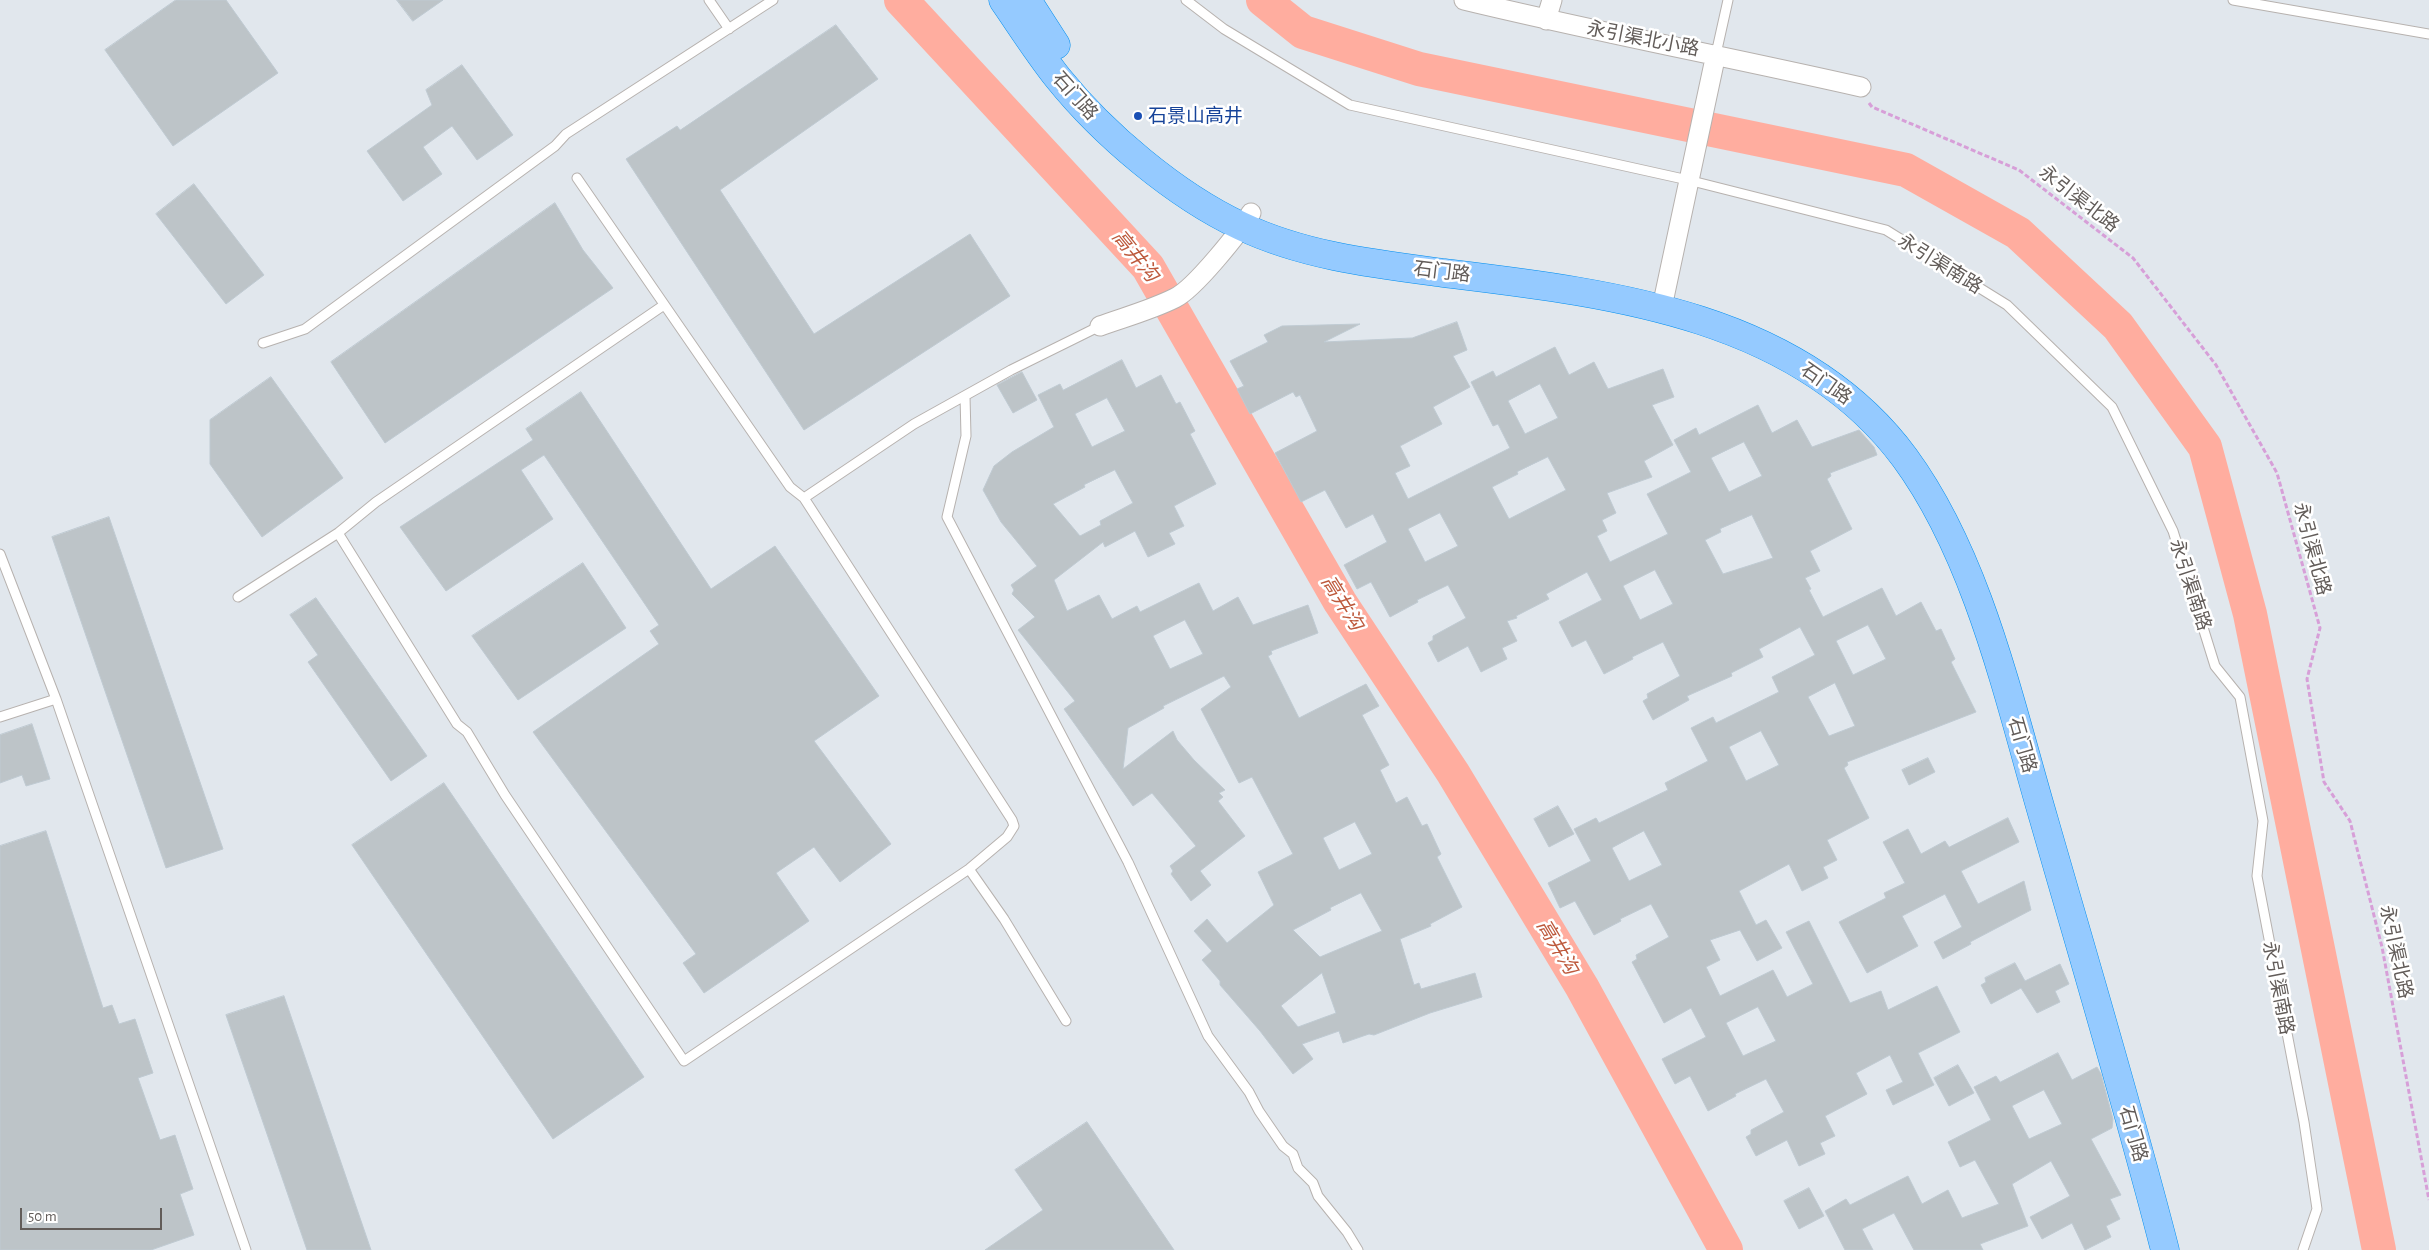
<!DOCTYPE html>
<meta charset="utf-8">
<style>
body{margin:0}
#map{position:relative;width:2429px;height:1250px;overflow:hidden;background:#e1e7ed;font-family:"Alegreya Sans",sans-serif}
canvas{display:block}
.scale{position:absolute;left:20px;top:1208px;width:142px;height:22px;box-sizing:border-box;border:2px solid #625c59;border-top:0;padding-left:6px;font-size:15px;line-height:18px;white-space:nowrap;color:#625c59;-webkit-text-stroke:4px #fff;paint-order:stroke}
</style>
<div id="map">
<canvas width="2429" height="1250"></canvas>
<div class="scale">50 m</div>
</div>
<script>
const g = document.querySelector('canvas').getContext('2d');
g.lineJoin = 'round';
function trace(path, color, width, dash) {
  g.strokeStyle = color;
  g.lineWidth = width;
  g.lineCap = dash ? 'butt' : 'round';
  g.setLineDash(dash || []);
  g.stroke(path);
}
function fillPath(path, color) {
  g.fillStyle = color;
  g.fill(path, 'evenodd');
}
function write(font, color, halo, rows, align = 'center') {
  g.font = font + ' "Alegreya Sans","Noto Sans SC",sans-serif';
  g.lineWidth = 5;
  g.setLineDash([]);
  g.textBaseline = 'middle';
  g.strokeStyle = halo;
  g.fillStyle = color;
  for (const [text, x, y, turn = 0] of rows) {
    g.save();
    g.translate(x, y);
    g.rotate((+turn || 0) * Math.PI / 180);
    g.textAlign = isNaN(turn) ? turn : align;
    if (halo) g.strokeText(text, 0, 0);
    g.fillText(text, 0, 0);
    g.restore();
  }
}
const river = new Path2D(`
 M901 0 1148 267 1340 602 1453 773 1582 987 1726 1250
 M1263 0 1303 32 1419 69 1906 170 2018 233 2118 326 2205 447 2250 614 2379 1250`);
const building = new Path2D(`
 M176 0H226L278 73 173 146 105 50Z
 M397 0H443L413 21Z
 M836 25 878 79 720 190 814 334 970 234 1010 296 804 430 626 159 677 126 680 130Z
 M462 65 513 135 477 160 452 126 423 147 442 174 403 201 367 151 432 105 426 90Z
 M194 184 264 275 226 304 156 214Z
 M555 203 583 250 613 288 385 443 331 362Z
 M1457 322 1467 350 1453 356 1470 387 1433 407 1442 424 1400 446 1410 466 1395 473 1408 499 1510 448 1498 424 1493 426 1471 382 1493 371 1496 377 1555 347 1569 375 1594 362 1608 389 1663 369 1674 397 1652 405 1673 445 1644 461 1652 477 1607 493 1616 513 1602 520 1607 531 1597 536 1610 562 1668 534 1647 494 1691 472 1674 440 1696 428 1699 435 1758 405 1772 433 1797 420 1812 447 1859 430 1874 447 1877 455 1830 473 1831 476 1827 479 1852 529 1810 551 1820 571 1805 578 1811 589 1809 590 1823 617 1882 588 1896 616 1921 602 1936 631 1941 629 1955 659 1951 662 1976 712 1847 762 1848 765 1844 768 1869 818 1827 840 1837 860 1823 867 1828 878 1802 891 1789 864 1739 891 1756 925 1766 920 1782 948 1757 961 1740 930 1710 940 1720 960 1706 967 1720 996 1773 970 1787 997 1813 984 1786 932 1809 921 1850 1003 1881 991 1888 1010 1937 986 1960 1032 1918 1053 1934 1085 1893 1105 1886 1090 1903 1082 1890 1055 1856 1073 1867 1094 1825 1116 1835 1136 1820 1143 1825 1154 1799 1166 1787 1140 1756 1156 1746 1137 1751 1134V1130L1784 1112 1766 1079 1735 1094 1736 1096 1708 1111 1690 1076 1675 1084 1662 1059 1706 1037 1691 1008 1664 1023 1632 962 1637 959 1636 955 1669 937 1651 904 1620 919 1621 921 1594 935 1575 901 1560 908 1548 883 1591 861 1574 829 1596 818 1599 823 1668 790 1665 783 1708 761 1691 728 1713 717 1716 723 1779 692 1772 677 1815 655 1800 627 1759 649 1763 657 1731 673 1732 676 1687 696 1689 700 1653 720 1643 701 1648 698 1647 694 1680 676 1663 642 1632 657 1633 659 1604 674 1586 640 1572 647 1559 622 1602 600 1587 572 1546 594 1549 599 1516 616 1517 618 1507 621 1517 641 1502 648 1507 659 1481 672 1468 646 1438 662 1428 643 1433 640V636L1466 618 1448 585 1417 600 1418 602 1390 617 1371 582 1357 589 1344 565 1387 542 1373 514 1346 528 1325 490 1301 502 1275 453 1317 431 1300 395 1296 397 1293 392 1250 414 1237 389 1244 386 1230 361 1268 342 1264 335 1282 326 1360 324 1324 342 1412 338ZM1540 384 1558 418 1525 434 1508 401ZM1744 442 1762 476 1729 492 1711 458ZM1548 457 1566 490 1509 519 1492 487 1518 474 1517 472ZM1440 513 1458 546 1425 562 1408 529ZM1752 515 1773 558 1723 574 1705 540 1721 532 1720 529ZM1655 570 1673 604 1640 620 1623 586ZM1868 625 1886 659 1853 675 1836 641ZM1835 683 1855 726 1829 736 1808 697ZM1761 731 1779 765 1746 781 1729 747ZM1644 831 1662 865 1629 881 1612 848ZM1758 1007 1776 1041 1743 1056 1726 1023Z
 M1122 360 1136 388 1161 375 1176 404 1180 402 1195 431 1190 434 1216 484 1174 506 1184 526 1169 533 1175 544 1148 557 1135 531 1105 547 1103 542 1054 580 1067 611 1099 595 1112 619 1137 606 1140 612 1199 583 1213 611 1238 597 1253 625 1308 605 1318 633 1271 651 1272 654 1268 656 1299 718 1366 684 1379 706 1362 715 1389 765 1380 770 1396 803 1407 797 1422 826 1427 824 1441 854 1437 857 1462 907 1430 924 1431 926 1400 939 1414 985 1419 983 1421 989 1475 973 1482 997 1430 1013 1374 1035 1369 1034 1343 1043 1339 1031 1302 1044 1313 1059 1293 1074 1260 1031 1220 985V981L1202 960 1212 951 1194 931 1207 919 1227 943 1274 905 1258 872 1293 854 1252 777 1239 783 1201 709 1231 687 1224 676 1163 706 1164 708 1128 728 1123 769 1173 731 1177 740 1194 760 1225 790 1219 793 1223 797 1218 801 1245 836 1200 871 1211 885 1191 901 1171 874 1173 871 1170 866 1196 846 1152 793 1133 806 1064 709 1075 701 1018 630 1035 617 1012 594 1014 590 1011 585 1037 566 1001 522 983 490 994 466 1012 452 1054 427 1038 395 1060 384 1063 390ZM1107 398 1125 431 1092 447 1075 414ZM1115 470 1133 503 1100 521 1101 525 1080 536 1053 504 1085 487 1084 485ZM1185 620 1203 654 1170 669 1153 636ZM1355 822 1372 854 1339 870 1323 838ZM1361 893 1382 931 1320 957 1293 930 1331 910 1330 908ZM1322 973 1336 1013 1298 1027 1281 1006Z
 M1022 372 1037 400 1013 413 997 385Z
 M271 377 343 478 262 537 210 464V420Z
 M581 392 711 589 775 546 879 696 814 741 891 844 840 882 814 847 776 873 809 921 704 993 683 963 696 954 533 732 659 644 650 631 659 625 544 455 521 470 553 519 446 591 400 527 533 440 526 429Z
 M109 517 223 849 166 868 52 537Z
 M583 563 626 628 518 700 472 636Z
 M316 598 427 756 391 781 308 662 318 655 290 615Z
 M32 724 50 779 26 786 22 775 0 783V735Z
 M1928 758 1935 772 1909 785 1902 770Z
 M444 783 644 1077 553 1139 352 845Z
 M1558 806 1574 834 1549 847 1534 819Z
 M2008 818 2019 842 1961 871 1978 904 2024 881 2031 910 1970 942 1971 944 1943 959 1934 942 1962 927 1945 894 1902 916 1918 946 1867 973 1839 922 1886 898 1884 893 1905 883 1883 842 1908 829 1921 854 1945 841 1949 847Z
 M46 831 103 1008 112 1005 119 1024 135 1019 153 1073 138 1078 160 1140 175 1135 193 1189 180 1194 194 1235 151 1250H0V846Z
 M2015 963 2025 981 2060 964 2069 984 2055 991 2060 1002 2037 1013 2021 988 1991 1004 1981 985 1986 982 1985 978Z
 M284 996 371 1250H307L226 1015Z
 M2058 1053 2072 1080 2097 1067 2101 1074 2113 1119 2112 1128 2091 1139 2121 1195 2110 1199 2120 1219 2106 1226 2111 1237 2085 1250 2072 1223 2042 1239 2030 1217 2070 1196 2051 1161 2012 1184 2028 1226 1980 1244 1983 1250H1914L1894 1213 1862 1229 1873 1250H1845L1825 1211 1846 1199 1850 1205 1908 1176 1922 1204 1948 1190 1962 1218 1999 1204 1975 1160 1960 1167 1948 1142 1991 1120 1974 1087 1996 1076 2000 1082ZM2044 1090 2062 1124 2029 1139 2012 1106Z
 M1958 1065 1974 1093 1949 1106 1934 1078Z
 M1087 1122 1174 1250H985L1043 1210 1015 1170Z
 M1809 1188 1824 1216 1799 1229 1784 1201Z`);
const path = new Path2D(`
 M1869 103 1872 107 2019 170 2133 258 2216 365 2277 473 2320 628 2307 679 2324 782 2350 821 2382 947 2429 1200`);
const service = new Path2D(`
 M709 0 729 29
 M1186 0 1224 29 1350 105 1688 180 1886 230 2007 305 2112 407 2173 531 2215 666 2240 697 2263 821 2257 876 2304 1122 2317 1209 2303 1250
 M2233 0 2429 34
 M1716 54 1728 0
 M577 178 790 487 804 498 914 424 1011 370 1100 326
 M263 343 305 329 555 146 566 134 773 0
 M965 396 966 436 947 517 1128 862 1208 1036 1249 1092 1259 1111 1283 1146 1293 1154 1298 1168 1313 1183 1318 1196 1347 1232 1358 1250
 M338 533 457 724 467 732 505 795 684 1061 969 869 1007 837 1014 826 1012 820 804 498
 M0 554 56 699 246 1250
 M238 597 338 533 376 502 664 305
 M0 717 56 699
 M969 869 1004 919 1066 1021`);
const minor = new Path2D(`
 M1464 0C1596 32 1729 57 1861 87
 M1546 20 1552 0
 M1662 307 1716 54
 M1100 326C1125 317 1151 310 1175 298 1194 289 1240 232 1251 213`);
const trunk = new Path2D(`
 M1003 0C1021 26 1038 53 1058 78 1103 134 1175 195 1241 226 1304 256 1375 264 1444 273 1608 293 1799 314 1905 458 1979 559 2009 701 2044 820 2085 963 2128 1106 2165 1250
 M1027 0 1056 45`);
const markers = [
 [1138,116,5,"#1a4fb4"]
];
const streetNames = [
 ["永引渠北小路",1643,39,11],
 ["石门路",1075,96,48],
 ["永引渠北路",2079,199,38],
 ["永引渠南路",1940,264,32],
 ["石门路",1442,272,7],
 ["石门路",1826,384,35],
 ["永引渠北路",2312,549,75],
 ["永引渠南路",2190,585,72],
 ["石门路",2022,745,74],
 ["永引渠北路",2396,952,78],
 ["永引渠南路",2278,988,79],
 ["石门路",2133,1134,74]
];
const transitNames = [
 ["石景山高井",1148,116]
];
const waterNames = [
 ["高井沟",1135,256,51],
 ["高井沟",1342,603,58],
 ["高井沟",1557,947,59]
];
trace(river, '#ffad9f', 34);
fillPath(building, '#bdc4c8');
trace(building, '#bfcad2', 1);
trace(service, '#b7b2af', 11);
trace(minor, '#b7b2af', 21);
trace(trunk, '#008eee', 29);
trace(path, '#d79fd8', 3, [5, 2.5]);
trace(service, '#fff', 9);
trace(minor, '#fff', 19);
trace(trunk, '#95caff', 28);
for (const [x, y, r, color] of markers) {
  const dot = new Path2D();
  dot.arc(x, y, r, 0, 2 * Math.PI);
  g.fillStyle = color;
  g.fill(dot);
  trace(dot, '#fff', 2);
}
write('19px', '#625c59', '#fff', streetNames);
write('19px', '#164399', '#fff', transitNames, 'left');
write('italic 20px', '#bd593c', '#fff', waterNames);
</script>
